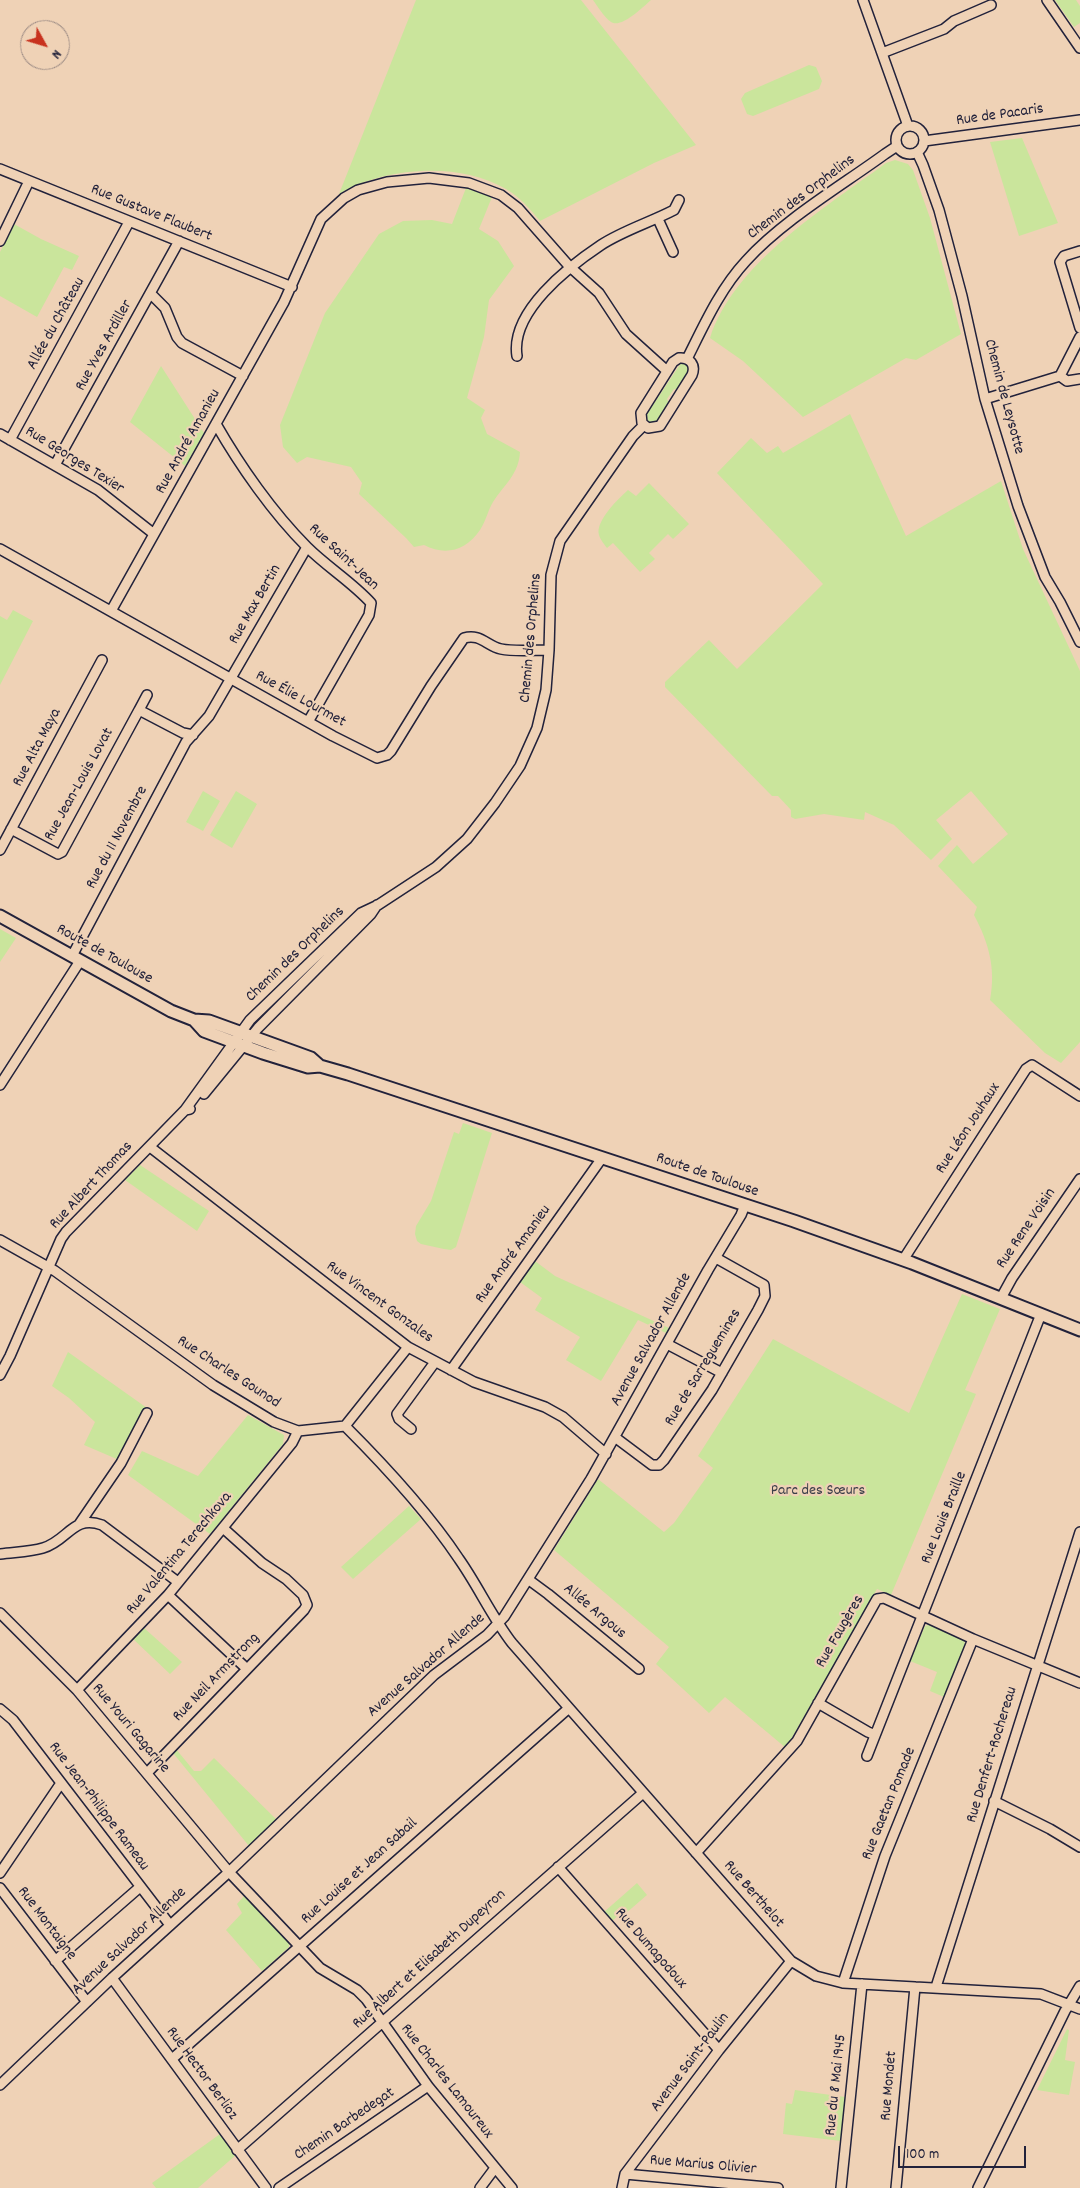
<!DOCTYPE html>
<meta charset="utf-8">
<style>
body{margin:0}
#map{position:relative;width:1080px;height:2188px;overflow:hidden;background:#efd2b6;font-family:Dekko,sans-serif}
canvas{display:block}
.north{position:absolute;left:20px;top:20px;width:50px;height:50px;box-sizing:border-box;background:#efd2b6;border:1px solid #9d8c85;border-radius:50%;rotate:129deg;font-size:14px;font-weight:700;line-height:20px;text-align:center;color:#22223b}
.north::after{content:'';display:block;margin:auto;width:18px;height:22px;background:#c8321e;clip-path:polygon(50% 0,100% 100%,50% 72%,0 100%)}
.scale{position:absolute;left:898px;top:2146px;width:128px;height:22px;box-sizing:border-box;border:2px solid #22223b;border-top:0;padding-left:6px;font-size:15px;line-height:18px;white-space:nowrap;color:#22223b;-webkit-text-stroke:4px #efd2b6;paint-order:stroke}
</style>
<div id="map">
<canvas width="1080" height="2188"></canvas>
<div class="north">N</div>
<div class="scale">100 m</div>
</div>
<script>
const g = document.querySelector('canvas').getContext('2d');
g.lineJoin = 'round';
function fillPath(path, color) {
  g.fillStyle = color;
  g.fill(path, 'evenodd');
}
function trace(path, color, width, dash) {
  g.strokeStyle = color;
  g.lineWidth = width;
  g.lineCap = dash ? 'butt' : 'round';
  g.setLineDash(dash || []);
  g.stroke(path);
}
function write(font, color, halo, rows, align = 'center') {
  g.font = font + ' Dekko,sans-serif';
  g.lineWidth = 4.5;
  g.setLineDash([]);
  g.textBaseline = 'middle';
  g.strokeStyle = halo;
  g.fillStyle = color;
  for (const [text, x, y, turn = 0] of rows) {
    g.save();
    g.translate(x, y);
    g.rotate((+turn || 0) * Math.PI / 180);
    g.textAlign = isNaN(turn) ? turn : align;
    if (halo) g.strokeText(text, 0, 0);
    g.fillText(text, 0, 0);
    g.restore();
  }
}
const green = new Path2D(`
 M416 0H581L696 145 654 163 540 221C530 209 520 197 506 189 459 161 384 167 339 194Z
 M593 0H651C643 7 621 29 611 22 604 17 598 7 593 0Z
 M1055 0H1076L1080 6V23L1074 27Z
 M809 65 816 67 822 81 819 89 753 116 747 114 741 99 745 93Z
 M1022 138 1058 223 1019 236 990 142Z
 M895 160 908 164 913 170 930 218 961 334 916 360 906 358 803 417 743 361 710 338C734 263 826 207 886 163Z
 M466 188 492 197 479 229 498 241 514 266 489 300 484 337 467 398 485 410 481 418 487 434 520 452C519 474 504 485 493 502 488 510 486 521 480 530 466 551 445 556 424 545L414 547 406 538 359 494 362 483 351 467 307 457 297 463 283 447 280 425 325 313 379 234 403 221 432 220 452 224Z
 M14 224 41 239 79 256 72 270 64 267 37 317 0 296V252Z
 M681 363 688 365 689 372 678 390 674 389 667 399 669 403 658 420 651 424 648 422 647 414Z
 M161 366 204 433 185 466 130 422Z
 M850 414 906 536 1001 481 1023 549 1080 671V1042L1061 1063 1045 1053 990 1000C996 969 989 943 974 915L977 907 938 866 957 845 973 864 1008 834 971 791 936 820 952 839 931 860 894 825 865 812 864 820 824 814 795 819 791 817V810L778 796H772L665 687V682L709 640 737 669 823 584 717 473 751 438 767 453 778 446 783 453Z
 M649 483 689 524 673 539 668 534 649 553 655 559 640 572 613 543 607 548C604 544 600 539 599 535 595 521 619 498 628 490L636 496Z
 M13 610 33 621 0 685V616L7 620Z
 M203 791 220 801 203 831 186 822Z
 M236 791 257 804 232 848 210 835Z
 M0 929 16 938 0 962Z
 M463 1123 492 1133 456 1247 451 1250 444 1249 421 1244 417 1241 415 1234 416 1226 431 1201 454 1132 459 1134Z
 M140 1165 209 1211 197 1231 125 1180Z
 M535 1261 555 1276 669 1328 666 1333 638 1320 601 1381 566 1360 580 1337 535 1310 542 1298 520 1282Z
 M962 1294 1000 1309 965 1390 976 1394 891 1595 877 1589 786 1748 725 1697 709 1713 656 1664 669 1647 554 1550 598 1479 664 1532 674 1523 713 1468 698 1456 773 1339 909 1413Z
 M68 1352 147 1408 119 1460 84 1445 95 1422 69 1398 52 1386Z
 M248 1415 284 1435 283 1444 210 1534 128 1475 142 1451 198 1476Z
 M409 1506 421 1519 353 1579 341 1567Z
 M932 1624 963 1637 965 1644 944 1697 930 1691 937 1672 910 1661 925 1626Z
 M143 1627 182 1662 170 1674 132 1638Z
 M176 1749 194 1771H201L214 1758 277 1820 249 1846 173 1753Z
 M637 1883 647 1895 625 1914 622 1912 612 1921 604 1912Z
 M245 1895 289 1943V1947L262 1971 226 1930 242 1913 237 1904Z
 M1067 2029 1069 2030 1065 2060 1075 2062 1069 2095 1037 2090Z
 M795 2090 845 2097 841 2141 783 2134 786 2103 792 2104Z
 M220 2134 236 2155 198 2188H156L152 2183Z`);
const minor = new Path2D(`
 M863 0 908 126
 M1047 0 1080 48
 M882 53 944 29 954 21 991 5
 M896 140a14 14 0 1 1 28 0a14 14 0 1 1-28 0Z
 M924 141 1080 120
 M917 152 923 165 939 210 962 296 985 399 1018 506 1045 577 1060 602 1080 642
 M0 169 292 287
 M658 219 673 252
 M0 241 29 181
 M1080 251 1064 256 1060 262 1080 328
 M151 294 165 308 177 337 182 343 243 376
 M517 356C510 312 568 267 601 245 622 231 651 222 674 210L679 200
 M679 358C690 357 696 365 692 375L660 426 648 428 642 423 641 413 673 362Z
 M687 359C704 325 720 289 746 261 782 221 841 186 885 154L897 146
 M1060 376 1067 381 1080 379
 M985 399 1060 376 1080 337
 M216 424C240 466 273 513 307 547 327 567 352 582 371 603L369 615 308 722
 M0 434 98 490 154 534
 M10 440 129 222
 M55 465 179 241
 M0 549 333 736 377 758 387 755 391 751 431 686 464 638C480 633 487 646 501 649 515 652 534 650 549 650
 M111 611 284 302 321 219 344 198 358 190 387 182 429 178 469 183 501 195 518 208 569 266 599 293 626 334 667 371
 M139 710 147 695
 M11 829 58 854 62 852 139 710 183 733 193 735
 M0 850 102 660
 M72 956 186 742 209 716 307 547
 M0 1085 80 961
 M204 1094 258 1028 371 914 377 905
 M185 1110 250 1020 361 913 378 905 436 867 467 839 495 803 520 766 537 728 546 690 549 650 551 575 560 541 633 436 644 425
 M150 1147 408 1347 474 1382 545 1407 563 1417 606 1454
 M0 1240 55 1271 213 1385 274 1422 298 1431 345 1426C386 1467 427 1511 459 1559 478 1586 492 1617 512 1643L791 1961 816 1976 843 1983 1041 1994 1080 2009
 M903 1260 1026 1069 1032 1065 1080 1096
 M1001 1298 1012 1278 1080 1179
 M667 1344 722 1373
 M451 1370 602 1158
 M0 1375 10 1356 61 1239 66 1232 185 1110 190 1109
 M345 1426 408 1347
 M411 1429 399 1419 397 1414 435 1362
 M616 1438 652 1465H659L664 1460 712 1390 758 1310 765 1296 764 1285 716 1258
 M80 1523 121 1463 147 1413
 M0 1554C14 1552 30 1552 43 1548 68 1541 73 1514 102 1525L178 1582
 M529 1580 548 1594 639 1669
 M168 1595 247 1669
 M0 1613 77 1690 229 1872 320 1968 357 1990 366 1999 428 2086 512 2188
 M77 1690 168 1595 292 1443 298 1431
 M818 1703 868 1732 873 1734 876 1732
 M0 1709 13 1720 170 1925
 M867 1756 1041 1314
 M148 1772 304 1610 307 1605 303 1595 286 1579 262 1563 223 1528
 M994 1801 1050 1829 1080 1847
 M696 1853 797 1741 877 1599 884 1598 973 1639 1080 1683
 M558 1867 719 2050
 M0 1873 61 1783
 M0 1888 87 2002
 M55 1961 140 1887
 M112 1978 266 2188
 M843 1983 885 1856 973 1639
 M936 1987 1080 1532
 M172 2059 569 1708
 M0 2085 112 1978 229 1872 434 1675 487 1635 504 1617 591 1479 708 1270 741 1215 745 1205
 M237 2150 643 1793
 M625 2174 778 2188
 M279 2188 428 2086
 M480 2188 495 2168
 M622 2188 625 2174 719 2050 791 1961
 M841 2188 862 1984
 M896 2188 915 1987
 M978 2188 1065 2011 1080 1986`);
const major = new Path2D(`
 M0 916 171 1011 194 1020 209 1021 311 1058 320 1066
 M194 1020 204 1031 263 1053 308 1067 320 1066 348 1074 794 1221 912 1263 1080 1330`);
const streetNames = [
 ["Rue de Pacaris",1000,116,-8],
 ["Chemin des Orphelins",802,198,-37],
 ["Rue Gustave Flaubert",151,214,22],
 ["Allée du Château",57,324,-61],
 ["Rue Yves Ardiller",105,346,-61],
 ["Chemin de Leysotte",1003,397,75],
 ["Rue André Amanieu",189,442,-61],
 ["Rue Georges Texier",74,461,32],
 ["Rue Saint-Jean",343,558,43],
 ["Rue Max Bertin",256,605,-60],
 ["Chemin des Orphelins",532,638,-85],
 ["Rue Élie Lourmet",300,700,29],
 ["Rue Alta Maya",38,748,-62],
 ["Rue Jean-Louis Lovat",80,785,-61],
 ["Rue du 11 Novembre",118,838,-62],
 ["Route de Toulouse",104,955,29],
 ["Chemin des Orphelins",296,955,-44],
 ["Rue Léon Jouhaux",969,1129,-57],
 ["Route de Toulouse",707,1176,19],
 ["Rue Albert Thomas",92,1186,-47],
 ["Rue Rene Voisin",1027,1229,-56],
 ["Rue André Amanieu",514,1255,-54],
 ["Rue Vincent Gonzales",379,1303,36],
 ["Avenue Salvador Allende",652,1340,-61],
 ["Rue de Sarreguemines",704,1368,-59],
 ["Rue Charles Gounod",228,1373,33],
 ["Rue Louis Braille",945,1518,-68],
 ["Rue Valentina Terechkova",180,1554,-50],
 ["Allée Argous",594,1612,40],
 ["Rue Faugères",841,1632,-60],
 ["Avenue Salvador Allende",427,1666,-41],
 ["Rue Neil Armstrong",217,1678,-46],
 ["Rue Youri Gagarine",130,1729,50],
 ["Rue Denfert-Rochereau",993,1755,-73],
 ["Rue Gaetan Pomade",890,1804,-68],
 ["Rue Jean-Philippe Rameau",98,1807,53],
 ["Rue Louise et Jean Sabail",360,1872,-42],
 ["Rue Berthelot",753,1895,49],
 ["Rue Montaigne",46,1924,53],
 ["Avenue Salvador Allende",130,1942,-43],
 ["Rue Dumagodoux",650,1949,49],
 ["Rue Albert et Elisabeth Dupeyron",430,1960,-42],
 ["Avenue Saint-Paulin",691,2063,-53],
 ["Rue Hector Berlioz",201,2074,54],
 ["Rue Charles Lamoureux",446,2082,52],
 ["Rue du 8 Mai 1945",837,2085,-84],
 ["Rue Mondet",890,2086,-85],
 ["Chemin Barbedegat",345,2125,-34],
 ["Rue Marius Olivier",703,2166,5]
];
const parkNames = [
 ["Parc des Sœurs",818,1492]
];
fillPath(green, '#cae59c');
trace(minor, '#22223b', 12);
trace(major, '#22223b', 15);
trace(minor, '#efd2b6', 9);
trace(major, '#efd2b6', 11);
write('16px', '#22223b', '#efd2b6', streetNames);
write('16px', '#3b3f4a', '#efd2b6', parkNames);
</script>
